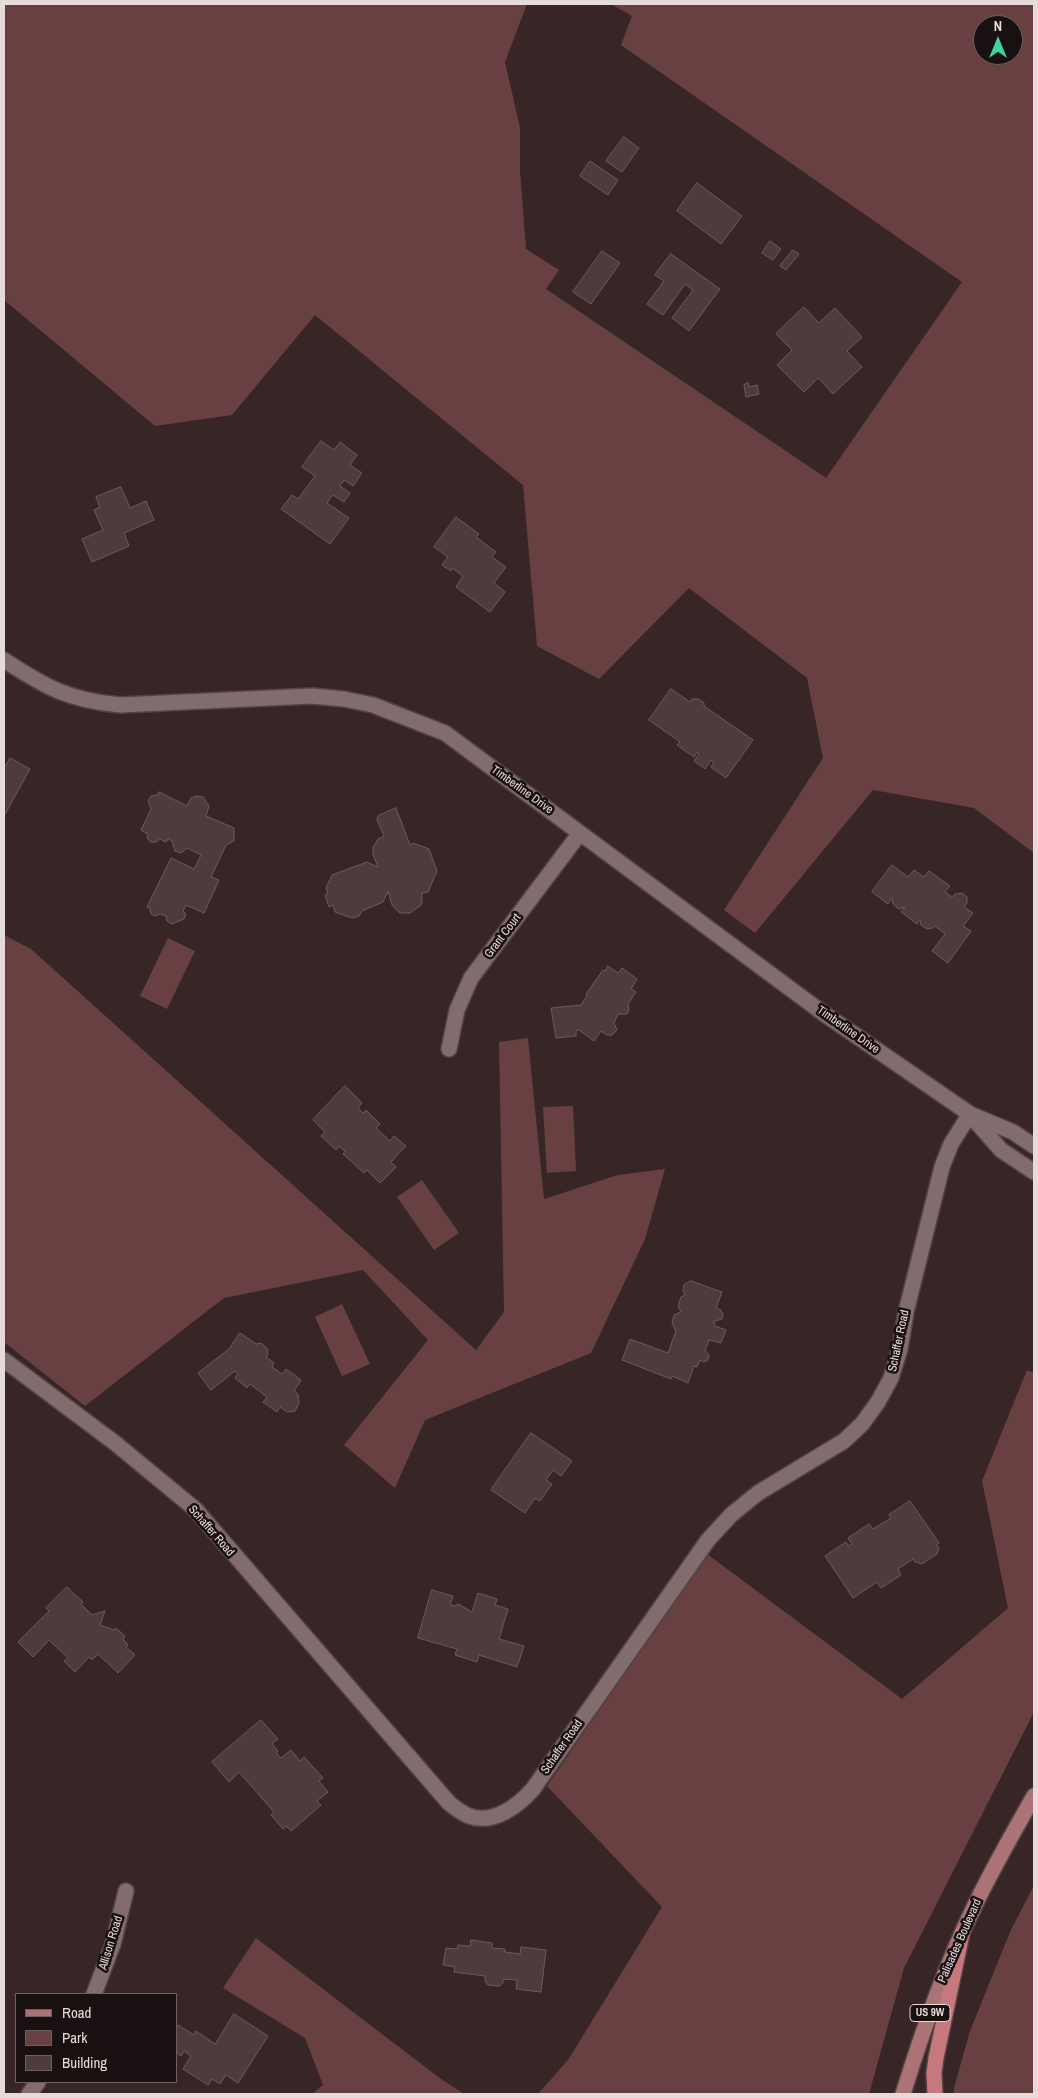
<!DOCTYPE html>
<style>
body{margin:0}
#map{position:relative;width:1038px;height:2098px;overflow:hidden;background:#382626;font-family:"Archivo Narrow",sans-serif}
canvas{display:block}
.frame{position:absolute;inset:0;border:5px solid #e6dada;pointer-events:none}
.legend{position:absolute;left:15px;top:1993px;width:162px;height:90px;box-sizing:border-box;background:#191111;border:1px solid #6b6161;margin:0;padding:6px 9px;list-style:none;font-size:15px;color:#e6dada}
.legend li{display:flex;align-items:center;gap:10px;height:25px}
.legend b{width:25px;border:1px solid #6b6161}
.north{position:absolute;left:973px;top:15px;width:50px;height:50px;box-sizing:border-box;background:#191111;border:1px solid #6b6161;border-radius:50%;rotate:0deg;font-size:14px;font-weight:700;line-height:20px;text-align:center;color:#e6dada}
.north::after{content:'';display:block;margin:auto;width:18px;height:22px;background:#3dd4a3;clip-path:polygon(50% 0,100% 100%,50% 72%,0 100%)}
</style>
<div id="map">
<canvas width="1038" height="2098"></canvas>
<div class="frame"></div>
<ul class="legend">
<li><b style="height:6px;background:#ab7376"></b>Road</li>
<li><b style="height:14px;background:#684042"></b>Park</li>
<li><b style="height:14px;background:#4e3b3c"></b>Building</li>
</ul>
<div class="north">N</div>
</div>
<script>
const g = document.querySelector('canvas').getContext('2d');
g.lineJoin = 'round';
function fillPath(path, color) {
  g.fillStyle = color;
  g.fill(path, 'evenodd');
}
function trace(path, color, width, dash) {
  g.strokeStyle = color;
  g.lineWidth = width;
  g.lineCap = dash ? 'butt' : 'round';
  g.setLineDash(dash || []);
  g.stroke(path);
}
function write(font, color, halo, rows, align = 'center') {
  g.font = font + ' "Archivo Narrow",sans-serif';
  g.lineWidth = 5;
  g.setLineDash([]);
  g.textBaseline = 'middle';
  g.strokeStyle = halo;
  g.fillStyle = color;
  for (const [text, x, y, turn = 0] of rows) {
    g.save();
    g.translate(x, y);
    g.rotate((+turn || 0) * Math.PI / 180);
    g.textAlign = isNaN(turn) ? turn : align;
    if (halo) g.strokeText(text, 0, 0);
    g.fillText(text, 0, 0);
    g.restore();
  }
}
const green = new Path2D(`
 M4 4H527L505 62 520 128V171L526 249 559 270 546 289 826 478 962 282 621 45 632 16 611 4H1034V853L974 808 873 790 755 933 724 910 823 758 807 678 689 588 599 679 537 646 523 485 315 315 232 415 155 426 4 300ZM983 25H1013V55H983Z
 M4 935 31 949 476 1350 504 1312 499 1042 528 1038 544 1199 618 1175 665 1169 645 1239 591 1353 425 1420 395 1488 344 1445 428 1340 363 1270 224 1298 85 1406 4 1342Z
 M168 938 195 951 167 1009 140 996Z
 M573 1106 576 1171 547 1173 543 1107Z
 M422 1180 459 1233 434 1250 397 1197Z
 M342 1304 370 1364 342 1376 315 1317Z
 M1027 1370 1034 1373V1712L904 1968 869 2094H538L568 2060 662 1907 547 1786 707 1554 902 1699 1008 1608 982 1481Z
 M1034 1885V2094H954V2088L970 2031 1010 1932Z
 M256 1938 441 2079 464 2094H312L323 2085 305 2038 223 1988Z`);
const building = new Path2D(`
 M624 137 639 148 622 172 606 161Z
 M590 161 618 180 608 195 580 176Z
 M697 183 742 216 721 244 677 211Z
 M770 241 781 249 773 260 762 253Z
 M793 250 799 254 786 270 780 266Z
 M602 251 620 263 591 304 573 292Z
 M671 254 720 289 689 331 672 318 693 290 685 284 663 315 647 304 664 281 655 275Z
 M804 307 819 323 835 308 862 337 847 351 862 367 833 394 818 378 804 392 777 365 792 350 776 334Z
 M748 383 749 387 757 385 759 394 746 397 744 385Z
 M321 441 334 450 340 442 357 455 350 465 362 473 353 486 344 480 340 486 350 493 344 502 333 495 327 503 349 518 330 544 281 509 292 495 298 499 315 476 302 467Z
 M121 487 130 508 146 501 154 520 124 533 129 546 92 562 82 539 103 530 94 510 100 507 96 497Z
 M456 517 479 534 476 537 496 552 492 557 506 567 494 583 505 592 490 612 456 587 463 576 452 568 451 571 442 565 448 557 434 547Z
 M671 689 690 702 692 699H699L704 703V706L753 740 726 778 711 767 714 762 711 760 705 769 694 761 699 754 697 752 694 757 677 745 680 742 649 720Z
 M10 758 30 769 4 816V764L6 765Z
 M159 792 187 806 191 798 196 796 203 797 209 806 206 816 234 828V841L226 845 211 877 219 880 204 913 186 905 183 911 186 914 184 919 172 924 167 921 166 916 160 914 155 916 151 914 150 908 147 907 171 858 194 869 201 855 187 848 181 853 175 851 172 841 168 839 166 842 160 839 156 842H151L147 838 148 834 141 830 151 809 148 801 151 796 158 795Z
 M396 808 410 845 413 843 429 849 437 871 428 892 422 893V902L420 906 410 913H400L392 905 388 891 383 902 362 911 359 916 352 918 335 912 333 905 329 907 325 895 328 894 326 888 332 875 367 862 378 867 373 854V847L378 839 384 836 377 820 378 816Z
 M892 865 908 877 914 870 924 877 929 871 950 886 945 892 952 897 955 894 962 893 967 897V903L964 907 973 913 963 926 971 931 948 963 932 951 945 934 935 926 933 928 927 929 921 925 920 919 917 924 901 912 905 907 899 909 893 904 892 898 888 904 872 892Z
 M608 966 618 973 622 968 637 979 631 989 636 992 628 1004 629 1010 627 1014H618L614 1023 617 1030 612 1035H607L601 1031 594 1041 579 1030 576 1031V1036L556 1038 551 1008 581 1005 587 996 586 994 603 970 605 971Z
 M345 1086 362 1103 358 1108 363 1113 366 1110 380 1124 376 1128 390 1141 394 1136 406 1146 391 1162 396 1167 380 1183 367 1170 364 1173 343 1154 345 1151 339 1146 336 1150 321 1136 325 1132 313 1120Z
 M691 1281 722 1292 716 1308 721 1310 723 1315 722 1319 715 1321 714 1323 715 1326 726 1330 721 1343 709 1340 705 1350 709 1355 708 1360 704 1362 700 1360 697 1367 694 1366 688 1383 672 1376 671 1379 622 1360 630 1339 668 1353 676 1331 672 1323 674 1315 681 1312 678 1306 681 1297 685 1295 683 1290 684 1285Z
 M240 1333 256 1344 261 1343 267 1348 268 1354 266 1357 274 1363 272 1367 282 1374 286 1369 301 1380 294 1391 298 1394 299 1403 295 1411 287 1412 280 1407 277 1412 263 1402 267 1397 250 1384 247 1388 235 1378 238 1374 235 1371 211 1390 198 1373 229 1349Z
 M531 1433 572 1461 561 1476 553 1470 546 1480 552 1484 540 1501 535 1498 525 1513 491 1490Z
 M910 1501 939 1543 936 1545 939 1548 937 1554 922 1564 915 1562 913 1559 898 1569 901 1575 881 1588 877 1582 853 1598 825 1556 846 1542 848 1546 852 1544 848 1538 869 1524 873 1529 891 1518 889 1515Z
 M67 1587 83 1602 81 1604 92 1615 105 1611 100 1625 114 1630 116 1628 125 1636 123 1639 128 1645 126 1647 135 1655 118 1673 98 1654 92 1660 89 1657 75 1672 64 1661 68 1658 49 1640 33 1657 18 1642 49 1611 46 1608Z
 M432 1590 453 1596 450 1605 455 1606 458 1604 472 1612 478 1593 497 1599 495 1605 508 1609 499 1639 524 1646 517 1667 479 1655 477 1662 455 1655 457 1649 418 1638Z
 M261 1720 278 1739 272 1744 278 1751 276 1753 281 1758 291 1750 300 1761 304 1757 323 1778 319 1781 328 1792 317 1801 321 1805 291 1831 286 1826 283 1829 271 1815 274 1812 239 1772 229 1782 212 1762Z
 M471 1940 492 1943V1948L505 1949V1952L520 1954 521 1947 546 1950 541 1992 516 1989 517 1980 503 1979V1983L499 1986 488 1985 485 1981V1976L454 1972 455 1967 443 1965 446 1948 457 1949 458 1945 470 1946Z
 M234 2014 268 2036 238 2083 226 2075 220 2084 212 2079 208 2085 183 2069 191 2056 184 2051 181 2056 176 2052V2027L178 2025 194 2035 196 2031 215 2044Z`);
const minor = new Path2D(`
 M4 660C47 688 68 700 120 705L312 696 344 699 373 705 445 733 823 1013 970 1114 1013 1132 1034 1146
 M449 1049 457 1010 471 978 580 833
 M972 1117 1001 1150 1034 1172
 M4 1360 115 1443 195 1509 449 1803C455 1808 462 1813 469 1816 493 1825 518 1806 533 1789L708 1540 731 1515 758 1493 844 1441 862 1424 878 1402 891 1378 900 1349 906 1312 942 1167 951 1144 970 1114
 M94 1994 113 1944 126 1891
 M29 2094 38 2082`);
const primary = new Path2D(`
 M903 2094C923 2029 946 1964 976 1903 994 1866 1014 1831 1034 1796`);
const motorway = new Path2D(`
 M935 2094 934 2073 936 2058 962 1934`);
const shields = [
 [930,2013,40]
];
const shieldNames = [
 ["US 9W",930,2013]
];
const streetNames = [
 ["Timberline Drive",522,790,36],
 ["Grant Court",503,936,-53],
 ["Timberline Drive",848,1030,35],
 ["Schaffer Road",899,1341,-78],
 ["Schaffer Road",211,1531,49],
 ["Schaffer Road",562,1747,-55],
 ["Palisades Boulevard",960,1941,-66],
 ["Allison Road",111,1943,-73]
];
fillPath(green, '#684042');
fillPath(building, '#4e3b3c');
trace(building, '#6f5a5a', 1);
trace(minor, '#524344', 18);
trace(primary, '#524344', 18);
trace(motorway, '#524344', 18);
trace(minor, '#826c6d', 15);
trace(primary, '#ab7376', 15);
trace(motorway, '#c7787c', 15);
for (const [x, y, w] of shields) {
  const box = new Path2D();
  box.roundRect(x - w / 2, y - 8.5, w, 17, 4);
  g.fillStyle = '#191111';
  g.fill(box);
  trace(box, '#e6dada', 1);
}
write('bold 11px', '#e6dada', null, shieldNames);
write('12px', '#e6dada', '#191111', streetNames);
</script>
